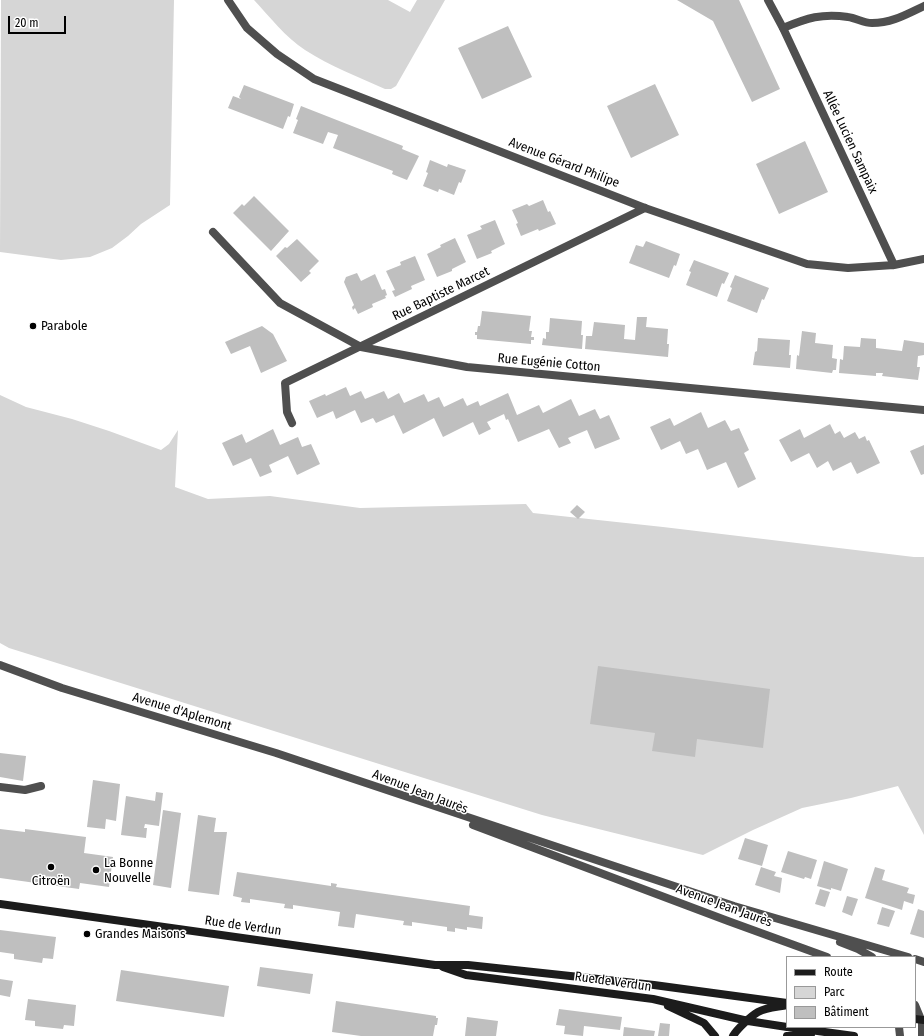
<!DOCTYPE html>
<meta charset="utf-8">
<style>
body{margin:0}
#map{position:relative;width:924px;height:1036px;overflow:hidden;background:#fff;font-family:"Fira Sans Condensed",sans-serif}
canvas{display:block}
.legend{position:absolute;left:786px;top:956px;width:130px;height:72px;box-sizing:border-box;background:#fff;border:1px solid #999;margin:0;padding:5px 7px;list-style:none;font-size:12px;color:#000}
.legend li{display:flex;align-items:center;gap:8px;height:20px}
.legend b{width:20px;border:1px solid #999}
.scale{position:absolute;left:8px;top:16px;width:58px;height:18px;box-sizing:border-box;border:2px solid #000;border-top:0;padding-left:5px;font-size:12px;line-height:14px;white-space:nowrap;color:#000;-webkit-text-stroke:3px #fff;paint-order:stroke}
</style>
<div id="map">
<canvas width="924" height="1036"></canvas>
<ul class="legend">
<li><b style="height:5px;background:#1c1c1c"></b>Route</li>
<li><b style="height:11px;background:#d6d6d6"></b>Parc</li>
<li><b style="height:11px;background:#bfbfbf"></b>Bâtiment</li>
</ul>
<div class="scale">20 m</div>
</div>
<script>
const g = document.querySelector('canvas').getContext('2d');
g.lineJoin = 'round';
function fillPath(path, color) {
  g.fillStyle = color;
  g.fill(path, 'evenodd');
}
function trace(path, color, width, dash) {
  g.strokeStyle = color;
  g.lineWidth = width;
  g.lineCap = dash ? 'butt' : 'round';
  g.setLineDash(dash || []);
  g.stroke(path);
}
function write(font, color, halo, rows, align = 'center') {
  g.font = font + ' "Fira Sans Condensed",sans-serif';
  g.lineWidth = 3;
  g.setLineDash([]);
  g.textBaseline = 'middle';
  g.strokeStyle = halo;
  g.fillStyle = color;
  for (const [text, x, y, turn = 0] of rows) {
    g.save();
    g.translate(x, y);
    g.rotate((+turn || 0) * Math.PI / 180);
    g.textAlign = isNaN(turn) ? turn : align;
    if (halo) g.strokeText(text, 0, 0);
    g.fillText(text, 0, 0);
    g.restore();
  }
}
const green = new Path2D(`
 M1 0H174L170 205 141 224 128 236 112 248 90 257 61 260 0 252Z
 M254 0H388L410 12 417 0H445L396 86 391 89H385C358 77 330 66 305 50 285 37 270 17 254 0Z
 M0 395 26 407 72 419 109 431 161 450 169 444 178 430 175 487 208 499 270 496 360 508 526 504 533 513 663 527 914 557H924V835L898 786 851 798 802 808 753 830 703 855 542 815 9 648 0 643Z`);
const building = new Path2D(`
 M677 0H739L780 89 752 102 713 21Z
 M508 26 532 77 482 99 458 48Z
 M655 84 679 135 631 158 607 106Z
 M244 85 294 104 290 117 288 116 283 129 228 108 233 96 241 99 239 97Z
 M301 106 403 146 402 149 419 156 407 180 392 174 393 171 333 148 338 135 328 132 323 144 293 133 298 120 296 119Z
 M805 141 828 192 779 214 756 164Z
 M430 160 447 167 448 164 466 170 461 183 459 182 454 195 439 189 438 192 423 186 428 173 426 172Z
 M254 196 289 231 271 251 233 213 242 204 244 206Z
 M543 200 548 212 550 211 556 224 539 231 538 229 521 236 516 224 518 223 512 210 527 204 529 206Z
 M495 220 505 244 491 251 492 253 477 259 467 235 482 229 480 226Z
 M455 238 466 262 452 269V271L437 277 427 254 441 247 440 245Z
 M297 239 319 261 309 271 311 273 301 282 276 256 285 247 287 248Z
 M646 241 680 254 676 266 674 265 669 278 629 263 636 245 643 247Z
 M415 256 425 280 411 286 412 289 395 297 392 291 395 290 386 271 401 265 400 262Z
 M694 260 729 273 724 284 722 283 717 297 686 285 691 272 689 271Z
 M357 273 361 281 375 274 382 290 385 289 387 295 385 296 386 298 372 304 373 307 358 314 355 308 353 310 352 307 354 305 344 282 346 277Z
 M735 275 769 288 764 300 762 299 757 313 727 301 732 288 730 287Z
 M482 311 531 316 529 331H532L531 337H534V340H531V344L477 339V335H475V332H477L478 326H480Z
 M637 317H647L646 327 668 329 667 344H669L668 357 585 349 586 336H592L594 322 625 325 624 339 635 340Z
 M550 318 582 321 581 335H583L582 349 542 345 543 338 546 339V332H549Z
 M262 326 273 334 287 361 261 373 250 346 231 354 225 342Z
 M802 331 816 333 815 343 833 345 832 358 837 359 836 370H833L832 373 796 369 797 355 799 356Z
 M758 338 790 340 789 355H791L790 368 753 365 755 352 757 351Z
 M861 338 876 339V348L902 351 904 340 924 343V355L918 356 917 367H920L918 380 882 376 883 373H876V376L839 373 840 359 843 360 844 346 860 347Z
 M346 387 350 396 361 391 365 399 384 391 388 399 399 393 404 403 424 394 428 402 439 397 444 407 463 398 467 406 478 401 480 406 508 393 517 415 539 405 543 413 571 399 579 416 595 409 600 419 609 415 620 439 595 449 587 430 568 438 571 443 559 448 549 429 518 442 508 419 506 420 504 414 487 422 491 429 479 435 473 422 443 437 434 418 403 434 394 415 376 423 373 418 361 423 355 410 336 419 333 411 317 418 309 401 325 394 326 396Z
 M701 412 708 428 725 420 731 431 739 428 749 450 744 453 756 479 738 488 726 462 707 470 698 449 686 454 680 441 661 450 650 427 670 418 674 426Z
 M830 424 835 434 840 431 844 438 855 432 859 439 865 436 867 441 869 440 880 463 857 474 851 462 833 471 828 461 817 468 809 453 791 462 779 440 800 429 804 438Z
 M273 429 280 445 298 437 302 447 311 444 320 464 297 475 288 456 269 465 272 472 260 477 251 458 233 466 222 443 242 434 246 443Z
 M924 445V474L921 475 910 451Z
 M577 505 585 512 578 519 570 512Z
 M598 666 770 689 763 748 697 739 695 757 652 751 655 733 590 724Z
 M0 753 26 756 23 781 0 777Z
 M93 780 120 784 116 821 106 819 105 829 87 827Z
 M156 792 163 793 159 826 145 824 144 828H147L146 838 121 835 126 796 155 801Z
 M163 810 181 813 171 888 153 885Z
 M198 815 216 818 214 832H227L219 895 188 891Z
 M0 829 25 832V829L86 837 84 853 113 857 109 887 80 883 79 889 0 878Z
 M745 838 768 845 762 866 738 859Z
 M788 851 817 860 811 879 805 877 804 879 781 872Z
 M824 861 848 869 841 891 831 888V890L817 886Z
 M761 867 776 872 774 876 782 878 780 893 755 885Z
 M875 867 885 870 882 880 909 888 907 893 915 895 913 904 904 901 902 910 865 898Z
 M237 872 331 886V883L337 884 336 887 470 906 469 915 483 917 482 929 467 927V930L455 928V932L447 931V927L412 922V926L403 925 404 921 356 914 354 928 338 926 340 912 293 905V909L284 908 285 904 250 899V903L241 902 242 898 233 896Z
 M820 889 830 892 825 907 815 904Z
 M847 896 858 899 852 916 842 912Z
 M882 907 895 911 889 927 877 924Z
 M918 909 924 911V938L910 934Z
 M0 930 56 937 53 959 43 958 42 963 14 959V954L0 952Z
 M260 967 313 974 310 994 257 986Z
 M121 970 229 986 224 1017 116 1001Z
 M0 979 13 981 10 997 0 995Z
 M28 999 76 1005 74 1026 64 1025 63 1029 35 1026V1021L25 1020Z
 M336 1001 436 1016V1018H438L437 1025H435L433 1036H361L332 1032Z
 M559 1009 622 1017 620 1030 584 1026 583 1036 564 1034 565 1026 556 1025Z
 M467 1017 498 1021 496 1036H465Z
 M660 1023 670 1024 669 1036H658Z
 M624 1027 655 1031 654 1036H623Z`);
const service = new Path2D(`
 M783 28C807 18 822 13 848 17 856 18 864 23 872 23 892 23 907 14 924 6`);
const minor = new Path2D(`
 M228 0 247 28 277 54 314 79 645 208 807 264 848 268 894 265 924 259
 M768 0 783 28 894 265
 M213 232 280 303 361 347 467 367 924 410
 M292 423 287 412 285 383 645 208
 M0 787 25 790 41 786`);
const tertiary = new Path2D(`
 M0 665 62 688 276 753 734 906 908 957
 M473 825 728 921 827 957
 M840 942 858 949 872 957
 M915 959 924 962
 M915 1005 922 1022V1036
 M899 1027 900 1036`);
const secondary = new Path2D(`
 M0 904 435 965H468L654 985 787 1003
 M443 967 466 975 653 999 748 1021 787 1027
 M668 1006 704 1023 715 1036
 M915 1019 924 1020
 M788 1027 854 1036
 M733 1036C737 1029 751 1016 758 1012 767 1007 778 1007 787 1005
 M787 1036 811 1034`);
const markers = [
 [33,326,4,"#000"],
 [51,867,4,"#000"],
 [96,870,4,"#000"],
 [87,934,4,"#000"]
];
const streetNames = [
 ["Allée Lucien Sampaix",850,142,65],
 ["Avenue Gérard Philipe",564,163,21],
 ["Rue Baptiste Marcet",441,294,-26],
 ["Rue Eugénie Cotton",549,363,5],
 ["Avenue d'Aplemont",182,712,17],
 ["Avenue Jean Jaurès",420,792,21],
 ["Avenue Jean Jaurès",724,906,20],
 ["Rue de Verdun",243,926,8],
 ["Rue de Verdun",613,982,8]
];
const poiNames = [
 ["Parabole",41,326],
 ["La Bonne",104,863],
 ["Nouvelle",104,878],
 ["Citroën",51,881,"center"],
 ["Grandes Maisons",95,934]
];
fillPath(green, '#d6d6d6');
fillPath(building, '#bfbfbf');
trace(service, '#4f4f4f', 8);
trace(minor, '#4f4f4f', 8);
trace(tertiary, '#4f4f4f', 8);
trace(secondary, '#1c1c1c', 8);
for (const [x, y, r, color] of markers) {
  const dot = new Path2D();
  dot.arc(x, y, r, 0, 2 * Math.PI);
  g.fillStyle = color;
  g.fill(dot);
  trace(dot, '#fff', 1.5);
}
write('13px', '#000', '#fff', streetNames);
write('13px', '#000', '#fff', poiNames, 'left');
</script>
